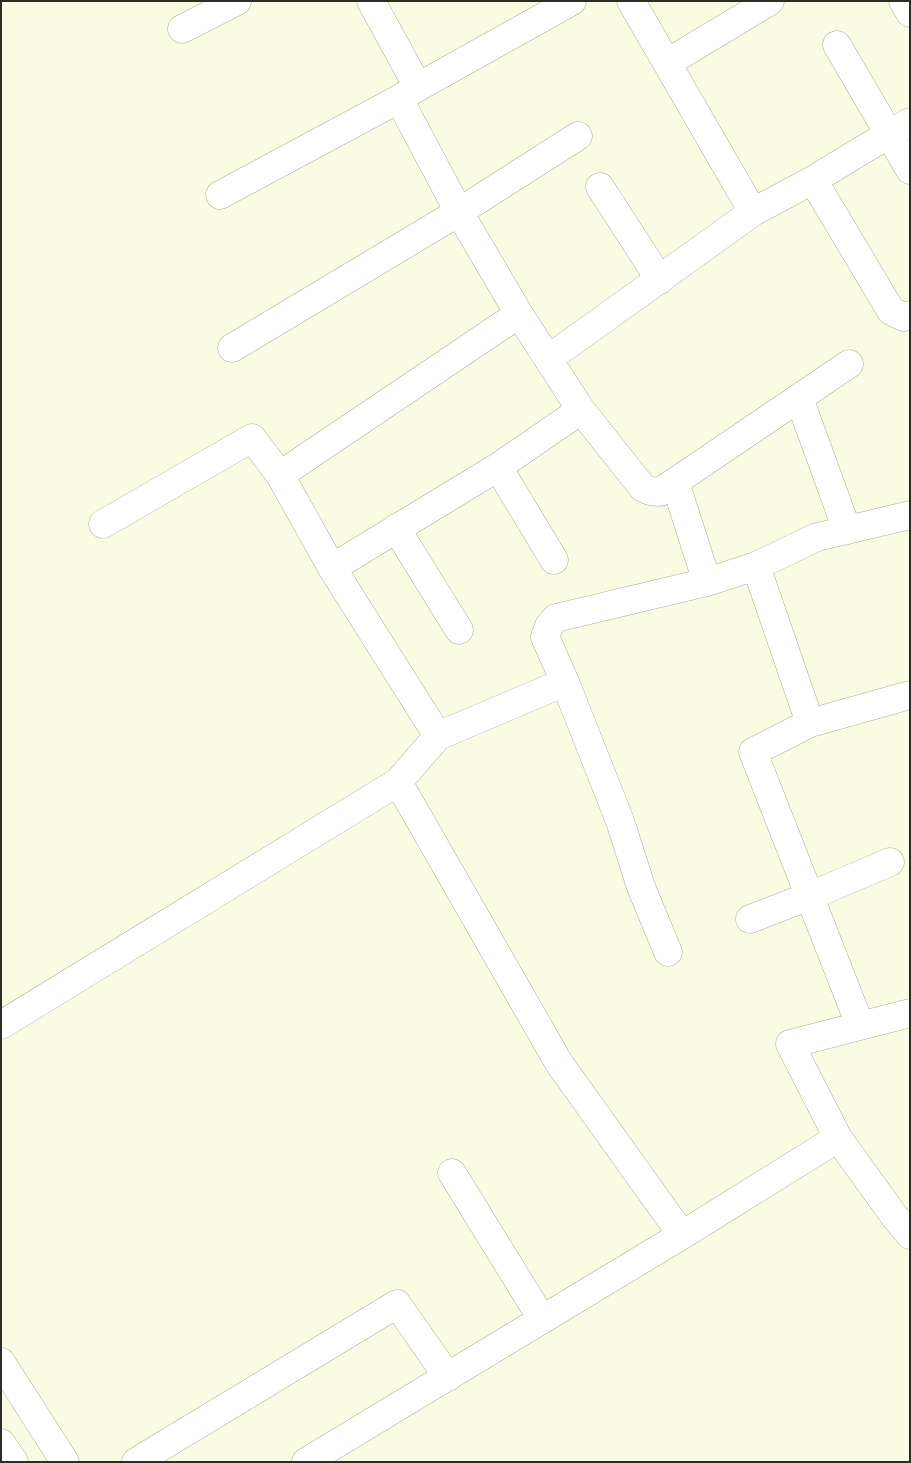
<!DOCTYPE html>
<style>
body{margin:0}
#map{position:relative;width:911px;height:1463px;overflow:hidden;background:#fafbe3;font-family:Quicksand,sans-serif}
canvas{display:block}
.frame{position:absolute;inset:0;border:2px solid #2d2d24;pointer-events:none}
</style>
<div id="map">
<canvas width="911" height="1463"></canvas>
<div class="frame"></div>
</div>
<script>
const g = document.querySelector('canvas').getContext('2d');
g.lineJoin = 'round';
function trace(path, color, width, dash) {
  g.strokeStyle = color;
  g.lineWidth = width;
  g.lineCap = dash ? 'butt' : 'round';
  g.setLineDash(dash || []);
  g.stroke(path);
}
const minor = new Path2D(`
 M371 1 418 87
 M631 1 753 212
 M903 1 910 13
 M182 29 237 1
 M837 45 889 134 910 122
 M667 63 770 1
 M399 99 459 212 519 314 581 410 643 488 650 491 660 492 849 364
 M813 180 891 311 904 317 910 315
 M600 187 660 280
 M220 195 399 99 418 87 572 1
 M232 348 459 212 578 136
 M548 359 753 212 813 180 889 134 910 170
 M799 398 847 530
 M498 467 554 560
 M280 475 519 314
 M675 482 707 582
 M103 524 252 438 280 475 332 568 438 736
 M396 528 459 630
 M756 566 810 723
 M332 568 498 467 581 410
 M398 782 559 1063 682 1235
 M750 919 810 896 890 862
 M668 952 641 887 620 821 565 682 545 637 549 626 556 618 707 582 756 566 817 537 910 515
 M1 1025 398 782 438 736 565 682
 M860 1025 753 752 810 723 910 695
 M838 1138 895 1217 910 1235
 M452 1173 542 1319
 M136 1462 397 1304 448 1377
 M306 1462 682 1235 838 1138 790 1044 910 1013`);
const tertiary = new Path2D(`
 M1 1362 65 1462
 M1 1443 14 1462`);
trace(minor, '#abac95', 29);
trace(tertiary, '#abac95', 29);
trace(minor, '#fff', 28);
trace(tertiary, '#fff', 28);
</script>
